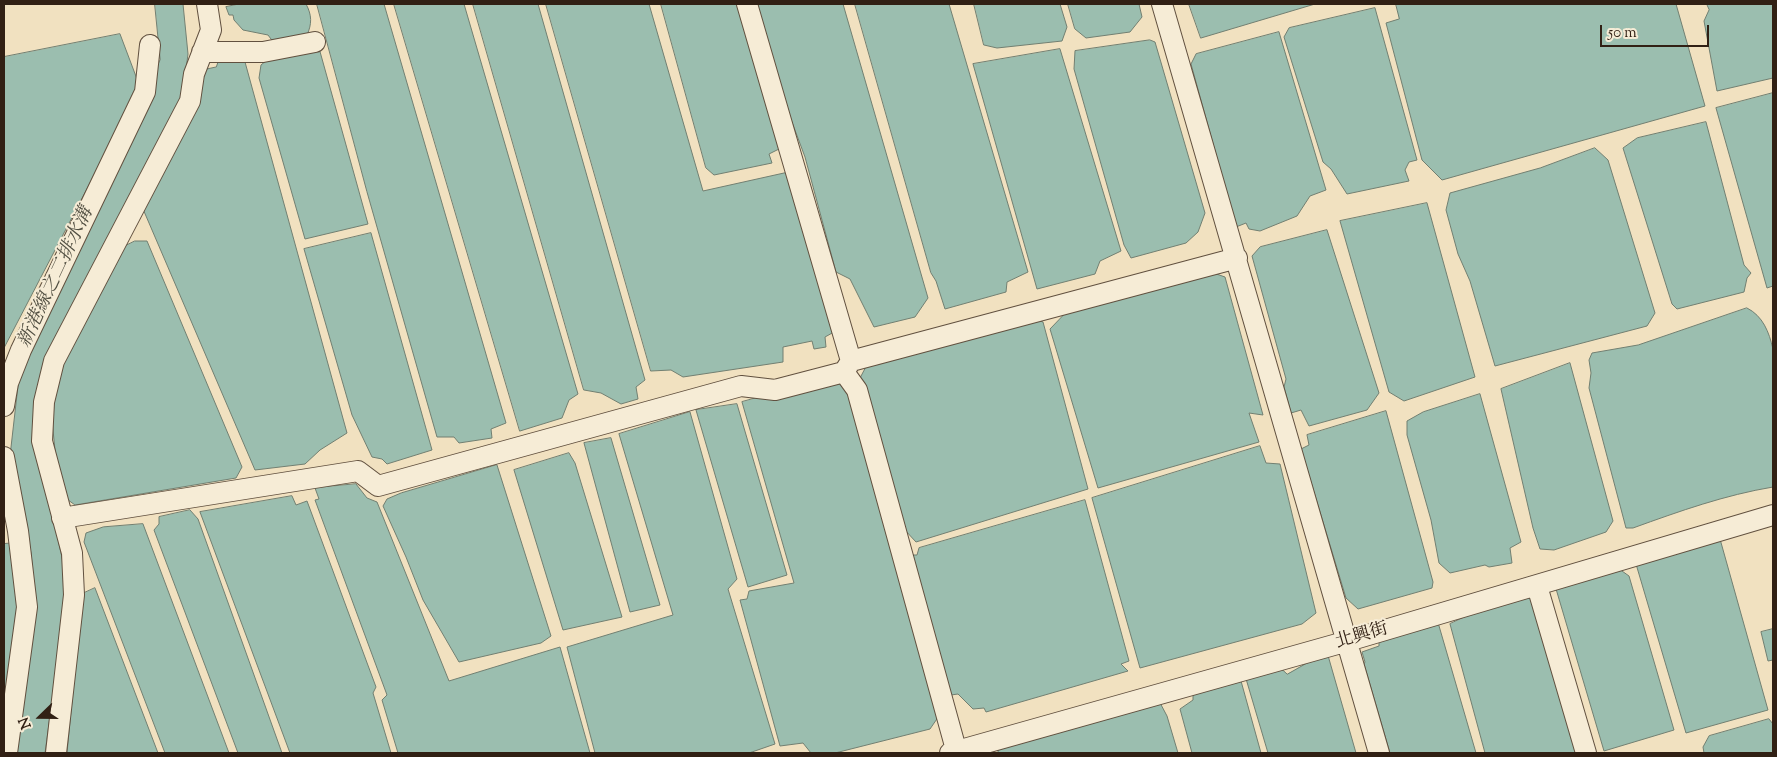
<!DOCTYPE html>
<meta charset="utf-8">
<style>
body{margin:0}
#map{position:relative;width:1777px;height:757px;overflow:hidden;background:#f1e1c0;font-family:"Sorts Mill Goudy",serif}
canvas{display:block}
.frame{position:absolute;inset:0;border:5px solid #312014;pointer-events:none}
.north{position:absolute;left:15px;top:692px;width:50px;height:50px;-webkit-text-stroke:4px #f6ecd6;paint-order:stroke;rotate:248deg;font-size:14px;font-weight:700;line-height:20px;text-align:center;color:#312014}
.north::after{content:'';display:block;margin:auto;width:18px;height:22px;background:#312014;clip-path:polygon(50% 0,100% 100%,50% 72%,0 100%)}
.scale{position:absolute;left:1600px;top:25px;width:109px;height:22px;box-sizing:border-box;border:2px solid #312014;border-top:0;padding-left:6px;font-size:15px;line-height:18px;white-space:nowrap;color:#312014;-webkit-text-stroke:4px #f6ecd6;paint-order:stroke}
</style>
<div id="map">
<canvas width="1777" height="757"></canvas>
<div class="frame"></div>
<div class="north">N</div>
<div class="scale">50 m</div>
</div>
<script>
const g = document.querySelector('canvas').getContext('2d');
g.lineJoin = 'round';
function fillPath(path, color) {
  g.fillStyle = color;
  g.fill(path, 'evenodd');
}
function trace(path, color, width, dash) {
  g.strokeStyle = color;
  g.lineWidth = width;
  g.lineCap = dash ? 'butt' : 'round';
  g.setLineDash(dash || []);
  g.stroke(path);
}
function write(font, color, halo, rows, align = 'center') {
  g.font = font + ' "Sorts Mill Goudy","Noto Serif TC",serif';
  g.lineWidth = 4;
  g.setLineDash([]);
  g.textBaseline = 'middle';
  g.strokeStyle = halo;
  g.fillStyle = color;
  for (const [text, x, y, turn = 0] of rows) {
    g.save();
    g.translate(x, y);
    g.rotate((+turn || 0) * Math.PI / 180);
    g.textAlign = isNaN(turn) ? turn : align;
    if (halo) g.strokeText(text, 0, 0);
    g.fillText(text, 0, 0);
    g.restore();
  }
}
const water = new Path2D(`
 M155 4H183L188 54 182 100 49 360 38 445 68 586 45 753H14L35 599 31 553 10 456 20 368 160 60Z
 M239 4H306C312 15 312 24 307 35L274 43 268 35 243 30 234 20 233 15H229L226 7Z
 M317 4H384L506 423 491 429 492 438 459 443 454 437H437L367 192Z
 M394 4H464L578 394 569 400 562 418 520 431Z
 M473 4H538L645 380 636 387 638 399 621 404 601 393 584 390Z
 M546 4H649L703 191 793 171 834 332 825 337 826 347 814 349 812 341 783 347V362L683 377 671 370 651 371Z
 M661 4H739L781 148 769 154 772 163 714 175 706 168Z
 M756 4H843L928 298 915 317 874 327 850 279 836 272 805 157 786 106Z
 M855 4H949L1028 272 1007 282 1006 292 945 309 936 281 931 273Z
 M974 4H1060L1067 27 1062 41 997 48 984 45Z
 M1068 4H1139L1142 17 1130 32 1086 38 1075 29Z
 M1189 4H1315L1201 38Z
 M1396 4H1676L1705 106 1442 180 1422 160 1386 23 1399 19Z
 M1707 4H1773V78L1717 91 1704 21 1709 10Z
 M1375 8 1417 160 1409 162 1405 170 1409 181 1347 194 1331 169 1323 162 1284 37 1289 28Z
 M1279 32 1326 190 1310 196 1297 216 1260 231 1249 229 1246 223 1236 227 1191 64 1196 54Z
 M120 34 140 87 4 348V57Z
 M1150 40 1155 42 1205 213 1198 232 1186 243 1131 258 1124 245 1074 69 1075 51Z
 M319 48 368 224 305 239 259 78 261 65 273 55Z
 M1060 49 1121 251 1100 261 1095 274 1037 289 973 64Z
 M220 57 245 62 347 433 320 450 305 464 255 470 143 209 202 70 216 67Z
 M1773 93V286L1767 288 1716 108Z
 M1706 122 1744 265 1751 273 1747 278 1744 292 1677 309 1672 304 1623 148 1637 138Z
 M1595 148 1608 160 1655 313 1647 326 1495 366 1470 281 1458 254 1446 210 1450 193 1540 168Z
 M1427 203 1475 377 1404 401 1389 392 1340 221Z
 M1327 230 1379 393 1367 410 1309 426 1301 410 1291 413 1284 387 1286 379 1252 256 1260 247Z
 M371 233 432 450 387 464 382 459 372 457 352 415 304 249Z
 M135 241H147L242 467 236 478 75 505 64 497 57 470 51 410 58 372 121 248Z
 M1205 270 1225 277 1263 415 1249 413 1259 442 1098 488 1050 329 1075 303Z
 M1747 308C1763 316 1769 332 1773 349V487C1725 495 1680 511 1633 528H1626L1589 388 1591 373 1589 360 1592 353 1638 345Z
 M1027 317 1043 322 1088 489 916 542 904 529 860 378 869 361Z
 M1570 363 1613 521 1606 532 1554 550 1540 549 1533 528 1501 389Z
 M836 376 851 388 943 710 930 729 835 753H811L803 743 780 746 740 600 747 599 749 591 794 583 742 402Z
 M1480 394 1521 542 1510 548 1512 563 1489 567 1485 565 1450 573 1439 563 1431 520 1407 435V421L1423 412Z
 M737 404 787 575 748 587 696 410Z
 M1386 411 1433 582 1432 588 1358 609 1346 598 1301 449 1309 445 1307 435Z
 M690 412 737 579 728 589 775 744 749 753H595L567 647 673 615 619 434Z
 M611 438 660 605 630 612 584 443Z
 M1260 446 1266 463 1280 464 1316 613 1302 624 1140 668 1092 498Z
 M569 453 575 463 622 617 563 630 514 470Z
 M497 465 551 636 541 643 459 662 423 600 406 557 383 506 387 499 401 493Z
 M356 484 367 498 377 502 449 681 560 647 590 753H398L382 700 387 695 315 500 319 499 315 488Z
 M292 496 296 505 307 501 376 687 373 693 391 753H290L200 512Z
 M1085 500 1129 661 1121 664 1128 671 986 712 984 708 973 709 958 694 951 695 911 555H917L919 548Z
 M190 510 198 519 282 753H238L154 530 159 524V517Z
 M143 524 229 753H165L84 542 86 533 103 527Z
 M1720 539 1768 710 1686 733 1636 564Z
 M15 543 18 602 4 707V544Z
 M1615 566 1629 576 1674 730 1604 751 1554 582Z
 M1531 587 1580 753H1485L1450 624Z
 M95 588 158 753H67L82 594Z
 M1437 619 1476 753H1390L1364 664 1365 662 1362 652 1379 646V638Z
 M1773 629V660L1768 661 1761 632Z
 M1327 652 1356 753H1268L1244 672 1275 663 1287 674Z
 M1241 681 1261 753H1192L1180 709 1193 700V686Z
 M1158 699 1167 716 1178 753H998V743Z
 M1769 719 1773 724V753H1704L1703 747 1709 736Z`);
const minor = new Path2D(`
 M747 4 851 361 844 372 857 390 957 753
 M1162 4 1379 753
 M202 52H263L315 42
 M851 361 1237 258
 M4 406 8 383 21 350 145 92 150 45
 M4 457 18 531 27 607 7 753
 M62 518 358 471 378 486 741 386 775 390 844 372
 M1537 586 1586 753
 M56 753 74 595 72 553 42 441 44 402 54 361 190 101 194 74 211 30 207 4
 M950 753 1348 641 1773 515`);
const streetNames = [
 ["北興街",1362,637,-16]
];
const waterNames = [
 ["新港線之二排水溝",57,278,-65]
];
fillPath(water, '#9bbeaf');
trace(water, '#717f71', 1);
trace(minor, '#61503f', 22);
trace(minor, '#f6ecd6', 20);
write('18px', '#312014', '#f6ecd6', streetNames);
write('italic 19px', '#514f42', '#f6ecd6', waterNames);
</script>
